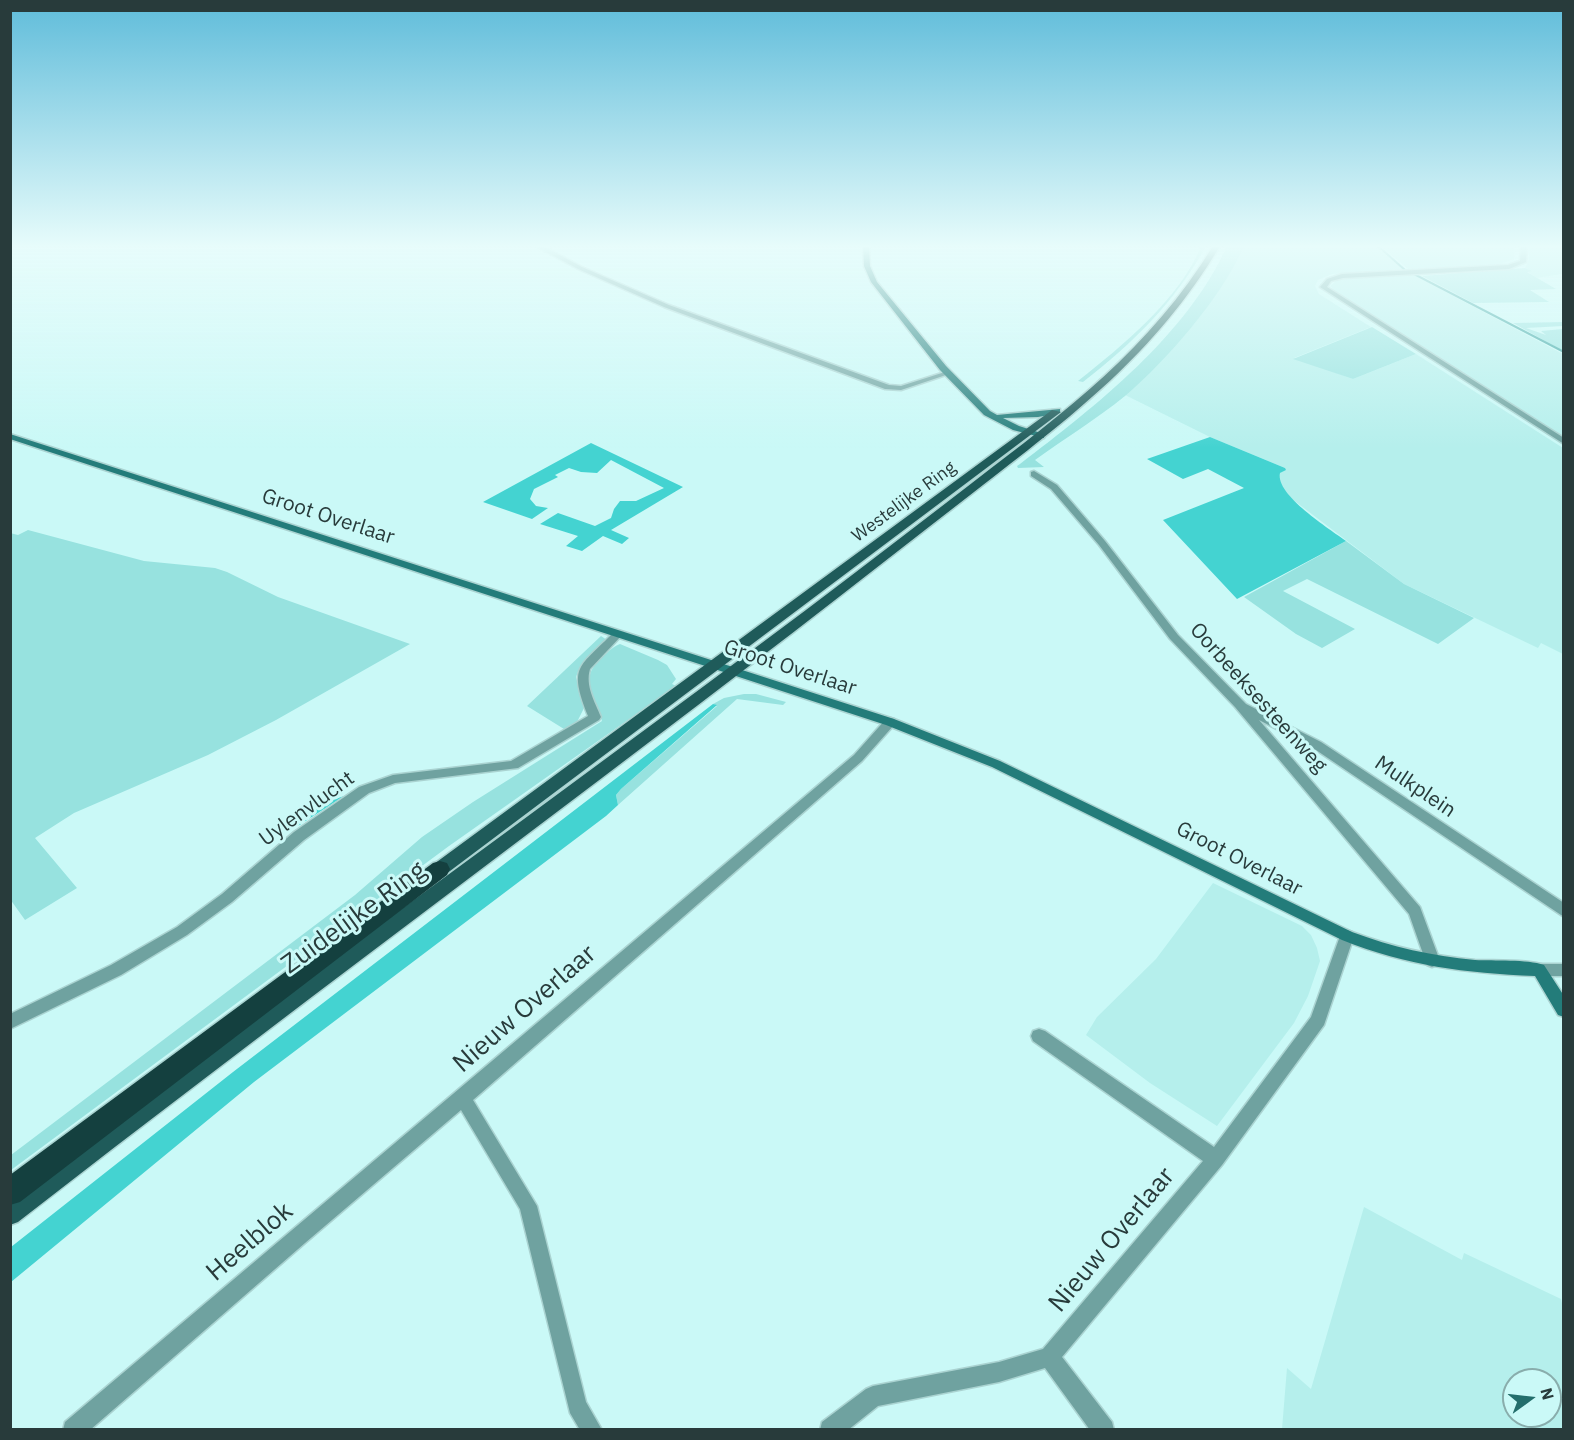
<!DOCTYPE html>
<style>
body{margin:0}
#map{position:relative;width:1574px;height:1440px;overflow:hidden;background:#caf9f7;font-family:"IBM Plex Sans",sans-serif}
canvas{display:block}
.frame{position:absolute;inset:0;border:12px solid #283b3b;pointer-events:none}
.north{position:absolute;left:1502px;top:1368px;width:60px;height:60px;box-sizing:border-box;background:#caf9f7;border:2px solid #89adac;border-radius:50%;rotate:75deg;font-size:16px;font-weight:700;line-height:24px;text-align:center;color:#283b3b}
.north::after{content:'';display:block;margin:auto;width:21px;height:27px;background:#236e6c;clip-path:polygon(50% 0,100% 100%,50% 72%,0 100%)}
</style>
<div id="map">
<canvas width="1574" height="1440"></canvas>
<div class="frame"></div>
<div class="north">N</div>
</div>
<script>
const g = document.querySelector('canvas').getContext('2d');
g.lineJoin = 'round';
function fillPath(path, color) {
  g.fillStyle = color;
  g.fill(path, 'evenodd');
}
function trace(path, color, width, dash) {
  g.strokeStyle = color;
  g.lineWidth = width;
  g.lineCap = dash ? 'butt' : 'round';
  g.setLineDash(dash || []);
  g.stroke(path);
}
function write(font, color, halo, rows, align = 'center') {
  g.font = font + ' "IBM Plex Sans",sans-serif';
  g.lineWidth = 6;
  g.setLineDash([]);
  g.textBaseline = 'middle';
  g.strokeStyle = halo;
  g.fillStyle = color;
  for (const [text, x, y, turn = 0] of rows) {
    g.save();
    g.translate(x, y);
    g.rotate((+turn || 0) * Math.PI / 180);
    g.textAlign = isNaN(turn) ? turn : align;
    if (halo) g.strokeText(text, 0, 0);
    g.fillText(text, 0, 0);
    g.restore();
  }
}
const built = new Path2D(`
 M1244 246H1376L1403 269 1332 274 1318 280 1315 286 1319 294 1371 327 1294 358 1353 379 1416 354 1563 448V654L1541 643 1538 648 1404 584 1288 496 1279 481 1280 473 1285 470V468L1210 437 1125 395 1194 324 1225 279Z
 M1381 246H1515L1514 259 1501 264 1408 269Z
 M1529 246H1563V274L1537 278 1526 271 1530 270 1525 268 1529 259Z
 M1412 274 1563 354V437L1337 294 1330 286 1337 280 1349 277Z
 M1213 883 1302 926 1311 935 1317 948 1320 961 1308 996 1294 1023 1217 1126 1150 1083 1086 1035 1097 1017 1156 959Z
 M1364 1207 1462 1260 1464 1253 1561 1299 1564 1311 1563 1429H1282L1287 1368 1311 1389ZM1514 1380H1550V1416H1514Z`);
const green = new Path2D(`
 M1201 246H1206C1176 301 1132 344 1083 382L1078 381C1121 347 1181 298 1201 246Z
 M1227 246H1244C1222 297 1167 360 1125 396 1097 419 1065 438 1035 460L1044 467 1018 468 1017 466 1020 464C1096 406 1187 335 1227 246Z
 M1525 268 1532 271 1527 272 1556 289 1530 290 1549 302 1473 303 1422 276Z
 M1563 322V326L1526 328 1546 335 1541 331 1563 329V351L1513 323Z
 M1372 327 1416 354 1353 379 1293 359Z
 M28 530 144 561 215 568 227 572 278 597 410 644 276 720 208 755 74 813 35 838 77 888 25 920 10 899V533L18 535Z
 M1346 541 1404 584 1474 618 1438 644 1307 579 1283 591 1355 629 1322 648 1296 634 1244 597Z
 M601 636 607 640 579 669 576 677 584 708 577 722 564 729 527 706Z
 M620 644 658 660 667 665 676 679 672 684 676 686 449 846 11 1170V1155L355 895 422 837 473 802 602 721C594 696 578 680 601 658 607 653 612 647 620 644Z
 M744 694H756L786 702 783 705 737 699 618 805 616 795 621 789 717 706 713 704 724 698Z`);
const forest = new Path2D(`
 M1210 437 1285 468 1286 470 1280 473C1275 495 1330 529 1346 541L1237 599 1163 520 1244 488 1208 469 1183 479 1147 459Z
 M591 443 683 487 611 530 629 538 622 544 603 536 582 551 566 546 578 536 540 524 558 513 595 526 611 518 614 509 620 501H636L664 488 611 460 597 473 581 472 569 468 555 475 558 477 534 489 530 499 536 506 548 508 532 519 483 502Z
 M713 704 717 705 621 789 616 795 618 805 606 816 254 1082 11 1282V1247L233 1072Z
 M344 796 298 826 293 814Z`);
const stream = new Path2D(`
 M1378 246 1405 270
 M1414 274 1564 352`);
const street = new Path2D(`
 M535 246H543L582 267 669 305 889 385 901 386 948 371 952 373 901 390 885 389 664 307 578 269Z
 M1521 246H1527L1526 262 1509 269 1343 278 1331 281 1327 287 1564 438V444L1320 287 1327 279 1342 274 1508 265 1520 261Z
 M1034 471 1057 485 1105 541 1178 635 1246 704 1321 742 1564 903V917L1313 748 1259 720 1420 907 1440 961 1437 965 1432 967 1427 965 1409 914 1235 707 1170 639 1099 545 1051 489 1031 476V472Z
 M618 631 623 634 590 669C585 686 595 702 601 717L599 720 518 768 395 783 369 793 304 840 232 902 187 935 121 975 10 1029V1014L111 965 177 927 222 894 294 832 359 787 393 775 511 761 588 716C568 665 579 668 614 632Z
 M890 718 894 719 896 722 894 725 862 761 473 1100 537 1206 586 1402 602 1430H580L570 1413 520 1209 461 1110 305 1243 90 1430H63L65 1422 854 755 886 719Z
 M1347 930 1352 932 1354 936 1324 1025 1222 1165 1062 1357 1112 1422 1114 1430H1090L1045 1368 999 1382 878 1406 848 1430H820L822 1422 866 1389 873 1386 999 1362 1043 1349 1203 1161 1033 1041 1031 1036 1033 1031 1039 1029 1045 1031 1214 1147 1311 1017 1340 936 1342 932Z
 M1539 964H1564V976H1539L1534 975 1531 970 1534 965Z`);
const secondary = new Path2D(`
 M863 246H869L870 266 877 282 946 366 990 411 997 415 1060 409V413L1038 417 1003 418 1019 426 1044 434V438L1013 430 984 415 940 370 871 282 864 266Z
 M10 434 894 719 1000 761 1352 932C1392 947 1432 956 1475 960 1494 961 1527 959 1544 965L1564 996V1017L1558 1015 1535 976C1465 973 1408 966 1342 940L992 767 886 725 10 439Z`);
const primary = new Path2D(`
 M1213 246H1220C1155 355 1072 416 974 492 914 538 855 585 795 631 537 829 275 1022 18 1222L10 1225V1199C274 1000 542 808 806 610 862 568 917 525 972 483 1066 411 1150 349 1213 246Z
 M1052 410 1061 412 446 874 440 876 434 874 431 869 434 864Z`);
const highway = new Path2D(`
 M440 861 447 863 450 869 447 875 20 1202 10 1205V1175L433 863Z`);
const farStreetnames = [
 ["Westelijke Ring",904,502,-36]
];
const streetNames = [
 ["Groot Overlaar",328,517,18],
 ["Groot Overlaar",790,668,18],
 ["Oorbeeksesteenweg",1258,698,48],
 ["Mulkplein",1415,787,34],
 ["Uylenvlucht",307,809,-36],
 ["Groot Overlaar",1239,859,27]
];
const nearStreetnames = [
 ["Zuidelijke Ring",354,918,-36],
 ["Nieuw Overlaar",525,1009,-41],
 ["Nieuw Overlaar",1112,1240,-50],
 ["Heelblok",250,1242,-41]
];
fillPath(built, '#b5efec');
fillPath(green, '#97e2df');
fillPath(forest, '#44d3d1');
trace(stream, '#2e9d9b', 2);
trace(street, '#aad3d1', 3);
trace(secondary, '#aad3d1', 3);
trace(primary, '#aad3d1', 3);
trace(highway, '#aad3d1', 3);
fillPath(street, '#6fa2a0');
fillPath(secondary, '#237c7a');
fillPath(primary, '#1f5b5a');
fillPath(highway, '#14403f');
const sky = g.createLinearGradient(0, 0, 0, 448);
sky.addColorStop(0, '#5fbcda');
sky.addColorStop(0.55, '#e7fcfb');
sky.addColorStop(1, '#e7fcfb00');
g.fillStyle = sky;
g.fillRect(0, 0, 1574, 448);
write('18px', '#283b3b', '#caf9f7', farStreetnames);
write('21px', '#283b3b', '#caf9f7', streetNames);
write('26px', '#283b3b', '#caf9f7', nearStreetnames);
</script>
